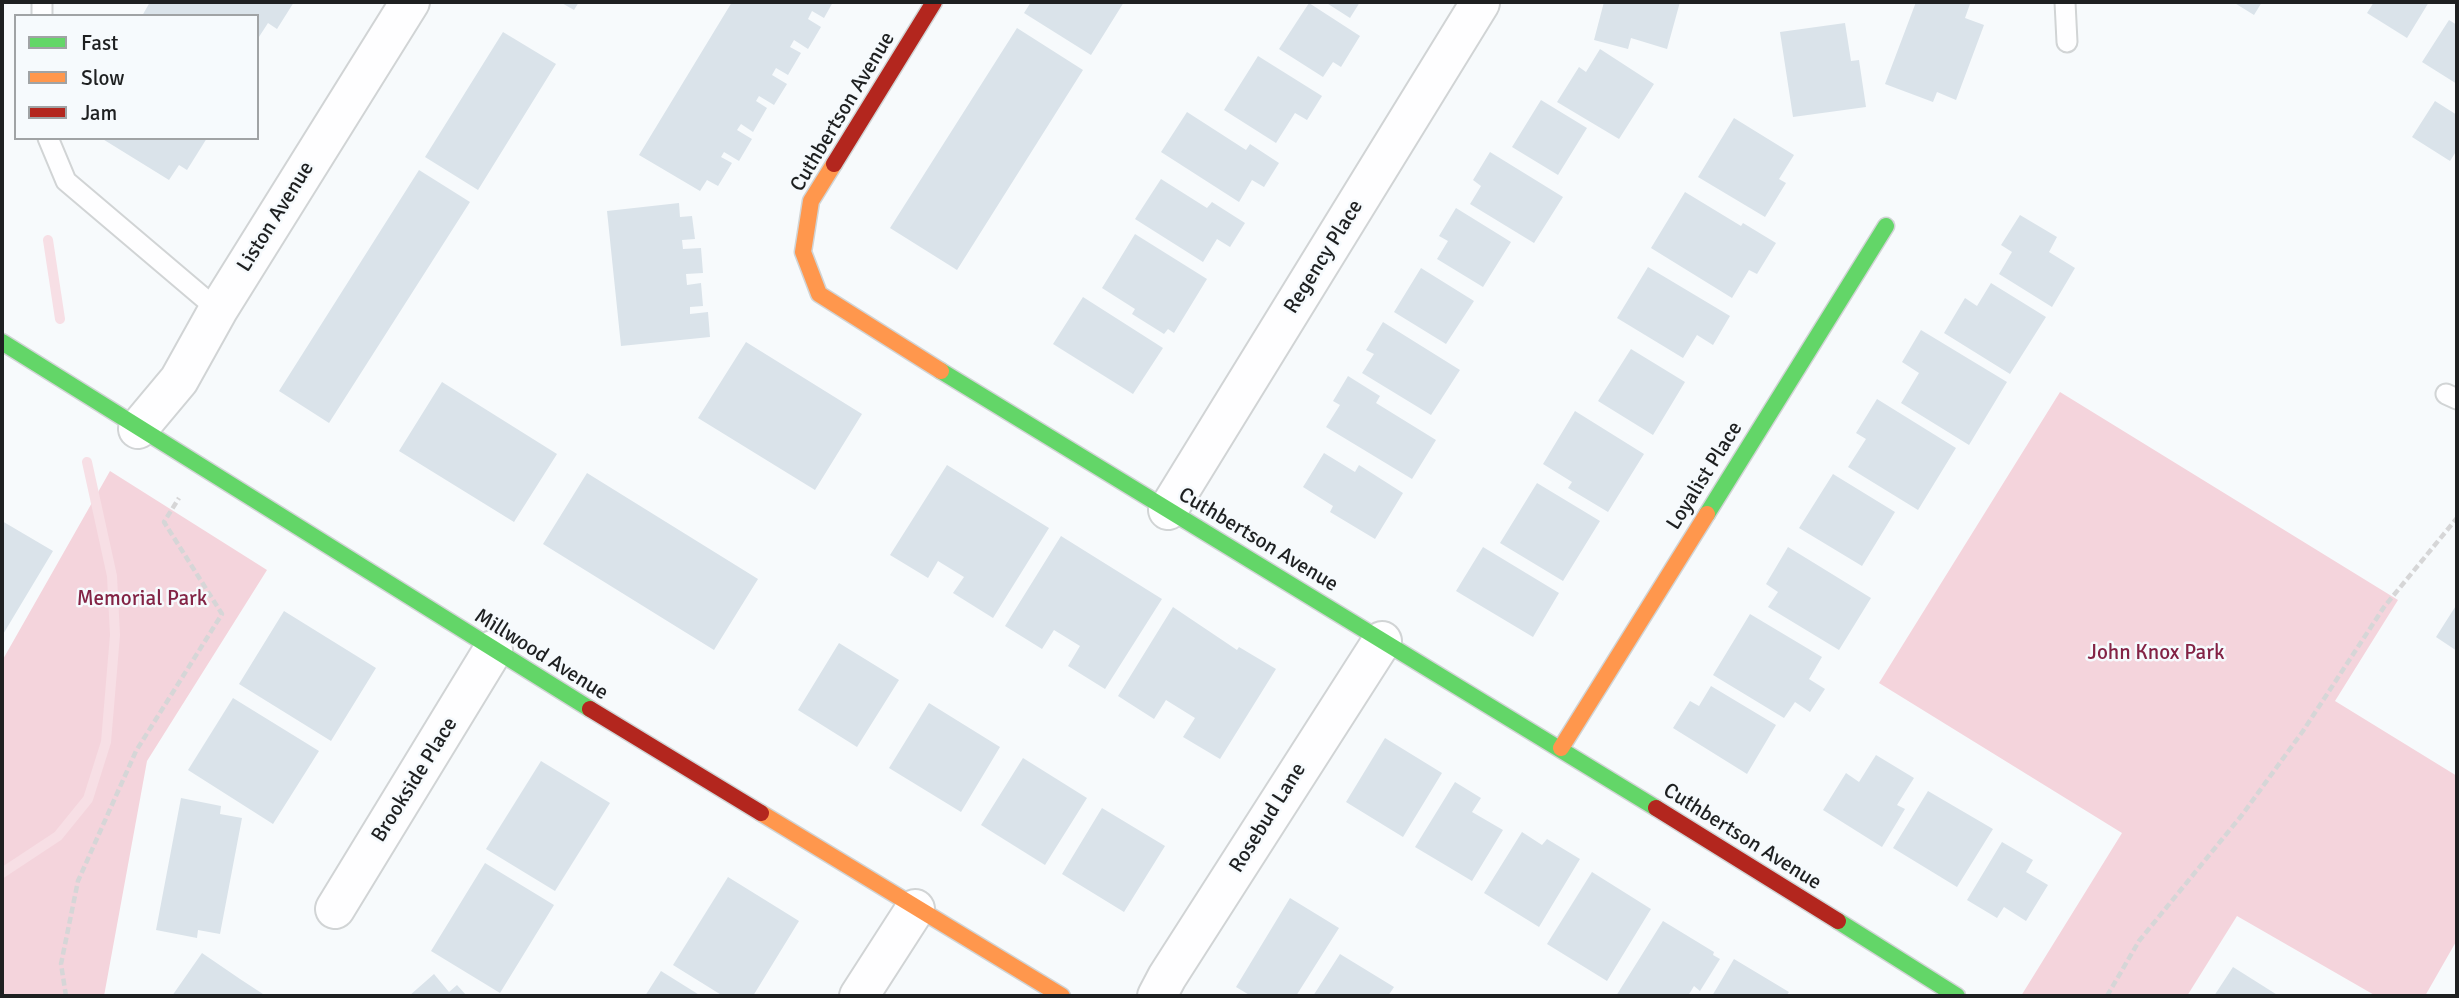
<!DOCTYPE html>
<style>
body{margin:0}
#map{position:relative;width:2459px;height:998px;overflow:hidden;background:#f7fafc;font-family:Signika,sans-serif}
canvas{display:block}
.frame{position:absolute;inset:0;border:4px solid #1e2021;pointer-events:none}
.legend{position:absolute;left:14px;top:14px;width:245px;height:126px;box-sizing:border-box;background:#f6fafd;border:2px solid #a0a3a5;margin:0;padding:9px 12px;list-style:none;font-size:21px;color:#1e2021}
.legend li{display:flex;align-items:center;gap:14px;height:35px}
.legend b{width:35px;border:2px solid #a0a3a5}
</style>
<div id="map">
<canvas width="2459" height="998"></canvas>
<div class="frame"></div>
<ul class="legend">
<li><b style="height:9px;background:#63d668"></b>Fast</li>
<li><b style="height:9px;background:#ff974d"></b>Slow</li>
<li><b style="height:9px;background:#b3261e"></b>Jam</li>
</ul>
</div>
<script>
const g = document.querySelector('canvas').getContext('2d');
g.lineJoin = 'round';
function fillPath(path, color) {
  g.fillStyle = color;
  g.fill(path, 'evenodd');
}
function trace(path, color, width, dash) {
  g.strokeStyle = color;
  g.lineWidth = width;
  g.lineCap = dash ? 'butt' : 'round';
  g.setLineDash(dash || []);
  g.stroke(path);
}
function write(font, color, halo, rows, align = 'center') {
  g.font = font + ' Signika,sans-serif';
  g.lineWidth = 5;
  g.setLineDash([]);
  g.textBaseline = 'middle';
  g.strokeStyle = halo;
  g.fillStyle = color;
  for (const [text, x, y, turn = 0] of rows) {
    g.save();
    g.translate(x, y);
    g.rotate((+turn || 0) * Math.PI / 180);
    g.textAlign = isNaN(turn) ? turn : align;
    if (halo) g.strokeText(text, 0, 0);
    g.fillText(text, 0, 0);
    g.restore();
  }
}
const green = new Path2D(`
 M2060 392 2398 600 2335 701 2457 776V940L2425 996H2376L2237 916 2187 996H2021L2122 833 1879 683Z
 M110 471 267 570 147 761 104 996H2V661Z`);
const stream = new Path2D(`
 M48 240 60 319
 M2 873 58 836 88 799 106 742 115 635 112 576 87 462`);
const building = new Path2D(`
 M150 2H294L277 29 268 23 257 40V16H142Z
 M560 2H579L574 10Z
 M732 2H833L824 18 812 11 808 19 821 27 808 49 794 40 790 47 801 53 788 75 776 68 772 75 787 84 774 105 759 96 756 101 767 108 753 132 741 124 737 130 752 139 739 161 724 152 721 157 732 163 718 186 707 180 700 191 639 155Z
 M1031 2H1124L1091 55 1024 13Z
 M1325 2H1360L1350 18Z
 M1604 2H1680L1667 49 1631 38 1628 49 1594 40Z
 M1916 2H1965L1970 4 1965 18 1984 25 1956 100 1937 92 1933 102 1885 84Z
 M2233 2H2262L2254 15Z
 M2374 2H2429L2407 38 2367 13Z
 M1309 3 1360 36 1341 67 1333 62 1323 77 1279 49Z
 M2449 20 2457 25V84L2422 62Z
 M1845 23 1851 61 1859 60 1866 107 1793 117 1780 32Z
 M1017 28 1083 70 957 270 890 228Z
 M503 32 556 64 478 190 425 157Z
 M1600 49 1654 84 1619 139 1557 102 1579 67 1586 72Z
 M1258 56 1322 96 1307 120 1295 113 1276 143 1224 110Z
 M1541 100 1587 128 1558 175 1512 147Z
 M2435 101 2457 115V150L2450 161 2412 137Z
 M1187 112 1246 150 1250 144 1279 163 1264 187 1252 180 1239 202 1161 152Z
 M1734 118 1794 155 1779 179 1786 183 1765 217 1698 177Z
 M101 138H207L187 170 179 165 169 180Z
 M1490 152 1563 197 1534 243 1470 204 1481 186 1473 180Z
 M419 170 470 202 329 423 279 391Z
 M1161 179 1207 208 1212 202 1245 223 1230 247 1217 239 1203 262 1135 219Z
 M1685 192 1741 226 1743 223 1776 243 1757 274 1749 270 1732 298 1651 248Z
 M679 203 680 217 692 216 695 239 682 240 683 249 701 248 703 273 686 274 687 285 701 283 703 306 690 307V314L708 312 710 337 621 346 607 211Z
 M1456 208 1511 242 1483 287 1437 259 1448 241 1439 236Z
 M2020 215 2057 237 2049 252 2075 268 2052 307 1999 274 2012 252 2001 245Z
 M1135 234 1207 279 1174 333 1168 329 1164 334 1132 314 1135 309 1102 288Z
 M1648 267 1730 316 1713 345 1697 335 1683 358 1617 318Z
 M1421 268 1474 301 1446 344 1394 312Z
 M1991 283 2046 317 2010 374 1944 333 1965 298 1977 306Z
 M1083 297 1163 348 1133 394 1053 344Z
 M1383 322 1460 370 1431 415 1362 373 1374 354 1366 350Z
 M1921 330 2007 382 1969 445 1901 403 1919 373 1902 362Z
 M746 342 862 414 815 490 698 418Z
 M1631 349 1685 382 1653 435 1598 401Z
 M1348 376 1380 396 1376 403 1436 440 1412 479 1326 427 1340 405 1333 401Z
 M442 382 557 454 514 522 399 451Z
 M1877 399 1956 448 1918 510 1848 467 1866 439 1856 433Z
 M1575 411 1644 454 1608 512 1568 488 1572 482 1543 464Z
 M1324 453 1355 472 1359 465 1403 493 1375 539 1330 512 1333 506 1303 487Z
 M947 465 1049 528 993 618 953 593 964 577 938 561 928 578 890 555Z
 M587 473 758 579 714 650 543 544Z
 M1833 474 1895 512 1862 566 1799 528Z
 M1537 483 1600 521 1563 581 1500 543Z
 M2 521 53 551 2 636Z
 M1061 536 1162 599 1105 689 1068 666 1080 646 1054 630 1042 649 1005 626Z
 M1483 547 1559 593 1533 637 1456 591Z
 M1788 547 1871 598 1839 650 1768 607 1778 592 1766 584Z
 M2457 604V651L2436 637Z
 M1173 607 1237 650 1239 647 1276 669 1220 759 1183 737 1195 718 1166 700 1154 719 1118 696Z
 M284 611 376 668 331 741 239 684Z
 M1750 614 1822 657 1809 679 1825 689 1810 712 1795 702 1784 718 1713 675Z
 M839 643 899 680 857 747 798 710Z
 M1711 686 1776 725 1747 774 1673 728 1690 701 1699 706Z
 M233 698 319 751 273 824 188 770Z
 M929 703 1000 747 961 812 889 768Z
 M1385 738 1442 773 1403 837 1346 802Z
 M1876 755 1914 778 1897 805 1905 809 1882 847 1823 810 1846 773 1859 782Z
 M1023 758 1087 798 1045 865 981 825Z
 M541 761 610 803 555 891 486 849Z
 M1455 782 1481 798 1472 812 1503 830 1472 881 1415 847Z
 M1928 791 1993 829 1957 887 1893 848Z
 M181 798 221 806 220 814 242 818 220 934 198 930 197 938 156 930Z
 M1102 808 1165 846 1124 912 1062 874Z
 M1522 832 1542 845 1547 839 1580 859 1539 927 1484 893Z
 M2002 842 2033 860 2026 872 2048 885 2026 921 2004 907 1997 918 1967 900Z
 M485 863 554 905 500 993 431 951Z
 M1592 872 1651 909 1607 981 1547 944Z
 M728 877 799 921 753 996H723L673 965Z
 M1290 898 1339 928 1296 996H1251L1236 987Z
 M1663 921 1714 952 1713 955 1720 959 1700 991 1694 986 1688 996H1616Z
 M202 953 240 979 266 996H172Z
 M1340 954 1394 987 1388 996H1313Z
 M1734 959 1789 992 1786 996H1712Z
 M2233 967 2279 996H2214Z
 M661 971 701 996H645Z
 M434 974 449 992 457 985 467 996H409Z`);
const path = new Path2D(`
 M66 996 61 964 78 881 136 751 222 614 164 522 179 498
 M2107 996 2139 941 2242 815 2303 731 2384 607 2457 518`);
const lane = new Path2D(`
 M2065 2 2067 42
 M42 16V2
 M48 138 66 181 218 310
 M2446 394 2457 399`);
const street = new Path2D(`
 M138 429 179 380 218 310 410 2
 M1168 510 1480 3
 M335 909 493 650
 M859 996 915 909
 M1157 996 1167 977 1382 641`);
const fast = new Path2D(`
 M2 342 590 709
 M941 371 1656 808
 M1707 514 1886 226
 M1838 921 1957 996`);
const slow = new Path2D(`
 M834 164 811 201 803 252 819 294 941 371
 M1561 748 1707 514
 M761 813 1062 996`);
const jam = new Path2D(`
 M834 164 934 2
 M590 709 761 813
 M1656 808 1838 921`);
const streetNames = [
 ["Cuthbertson Avenue",843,112,-59],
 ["Liston Avenue",276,217,-58],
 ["Regency Place",1324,257,-58],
 ["Loyalist Place",1705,476,-58],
 ["Cuthbertson Avenue",1258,540,31],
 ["Millwood Avenue",541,655,32],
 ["Brookside Place",415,780,-58],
 ["Rosebud Lane",1268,818,-58],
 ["Cuthbertson Avenue",1742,837,32]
];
const parkNames = [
 ["Memorial Park",142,599],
 ["John Knox Park",2156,653]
];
fillPath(green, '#f4d4dc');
trace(stream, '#f7dfe5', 10);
fillPath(building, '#dae3ea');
trace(lane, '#d1d4d5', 23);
trace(street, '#d1d4d5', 42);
trace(fast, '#d1d4d5', 19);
trace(slow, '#d1d4d5', 19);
trace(jam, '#d1d4d5', 19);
trace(path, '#d6d6d7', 4.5, [7, 3.5]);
trace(lane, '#fefeff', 19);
trace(street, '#fefeff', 38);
trace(fast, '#63d668', 16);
trace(slow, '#ff974d', 16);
trace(jam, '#b3261e', 16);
write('21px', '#1e2021', '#f6fafd', streetNames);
write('21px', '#832345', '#f6fafd', parkNames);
</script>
